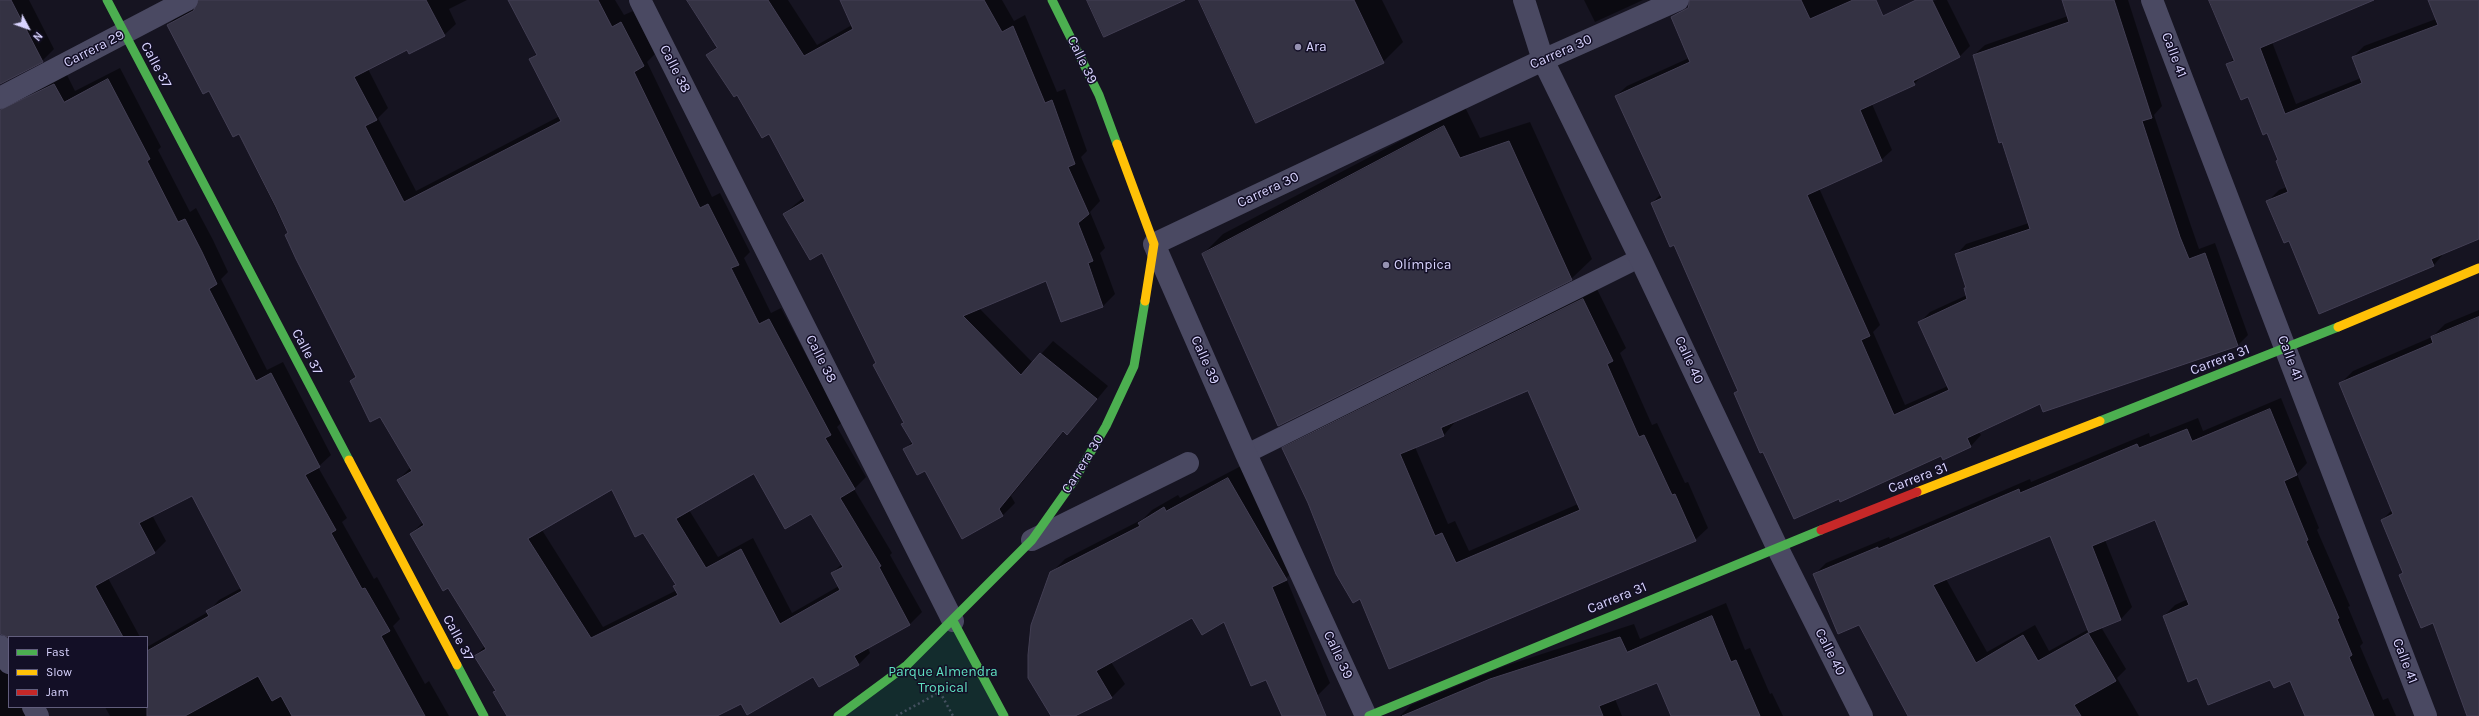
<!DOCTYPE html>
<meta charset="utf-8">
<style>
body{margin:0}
#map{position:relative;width:2479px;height:716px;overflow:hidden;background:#161421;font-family:Karla,sans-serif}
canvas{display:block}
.legend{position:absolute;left:8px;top:636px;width:140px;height:72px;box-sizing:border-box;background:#130f26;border:1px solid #625e7d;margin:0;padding:5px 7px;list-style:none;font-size:12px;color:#d9d4ff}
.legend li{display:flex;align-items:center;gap:8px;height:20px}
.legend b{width:20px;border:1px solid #625e7d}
.north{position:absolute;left:8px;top:8px;width:40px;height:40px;-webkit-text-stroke:3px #130f26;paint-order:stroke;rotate:131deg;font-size:11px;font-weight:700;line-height:16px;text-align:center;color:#d9d4ff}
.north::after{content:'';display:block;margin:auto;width:14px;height:18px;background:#d9d4ff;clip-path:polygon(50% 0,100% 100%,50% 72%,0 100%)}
</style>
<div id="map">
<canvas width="2479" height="716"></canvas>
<ul class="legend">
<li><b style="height:5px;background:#4caf50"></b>Fast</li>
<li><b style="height:5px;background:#ffc107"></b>Slow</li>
<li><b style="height:5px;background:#c62828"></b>Jam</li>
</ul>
<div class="north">N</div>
</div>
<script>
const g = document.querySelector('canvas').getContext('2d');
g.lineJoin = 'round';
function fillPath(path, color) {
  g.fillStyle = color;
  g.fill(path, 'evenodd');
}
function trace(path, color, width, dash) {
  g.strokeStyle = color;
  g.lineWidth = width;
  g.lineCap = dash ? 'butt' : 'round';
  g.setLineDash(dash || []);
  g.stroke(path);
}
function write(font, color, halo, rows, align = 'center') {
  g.font = font + ' Karla,sans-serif';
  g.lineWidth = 3;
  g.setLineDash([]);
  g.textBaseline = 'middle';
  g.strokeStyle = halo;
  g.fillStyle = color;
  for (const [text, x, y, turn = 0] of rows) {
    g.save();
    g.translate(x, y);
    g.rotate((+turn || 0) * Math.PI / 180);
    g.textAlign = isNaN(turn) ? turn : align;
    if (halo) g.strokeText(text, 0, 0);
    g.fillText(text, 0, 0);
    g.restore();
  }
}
const green = new Path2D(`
 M953 621 1004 716H838Z`);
const shadow = new Path2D(`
 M0 0H29L54 49 42 61 0 83Z
 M200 0H467L449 9 456 24 444 35 408 49 368 69 388 108 378 118 416 191 560 116 531 59 537 53 509 0H615L624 15 633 11 655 54 647 62 712 197 720 193 750 252 744 258 771 313 781 308 842 422 837 427 866 477 854 489 892 553 890 555 922 612 910 624 868 648 870 653 858 665 813 676 741 703 715 716H507L494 693 497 690 475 656 485 646 448 587 411 534 423 522 398 480 411 467 380 416 351 381 356 375 239 133 168 25 180 13ZM755 473 812 513 842 564 832 573 839 586 792 613 753 538 718 557 689 510ZM612 488 644 532 677 584V590L603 627 542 530Z
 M693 0H788L817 45 852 25 841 0H1002L1014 21 1025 15 1057 92 1065 89 1087 151 1081 157 1100 201 1090 212 1105 248 1100 253 1115 294 1103 306 1062 321 1047 279 979 308 1033 363 1053 341 1108 386 1079 421 1067 433 1064 431 1011 496 1015 503 1002 516 926 470 905 449 912 442 902 425 904 422 823 251 784 214 804 197 769 133 708 55 717 46Z
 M1200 0H1382L1403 42 1383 62Z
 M1584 0H1643L1595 22Z
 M1762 0H1857L1866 23 1936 0H1947L1970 46 1960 56 1925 73 1914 84 1872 104 1892 150 1881 160 1819 188 1880 325 1873 332 1905 405 1948 386 1919 323 1930 312 1967 295 1965 288 1967 287 1956 255 1966 244 2029 223 1974 55 1985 45 2068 16 2063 0H2128L2162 106 2154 115 2191 226 2199 249 2215 243 2248 335 2238 345 2041 403 1979 432 1981 435 1971 446 1942 454 1839 497 1764 450 1735 394 1738 390 1675 244 1652 203 1661 194 1616 96 1627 86 1689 58Z
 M2210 0H2329L2272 42 2296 104 2361 78 2353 57 2364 46 2436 19 2429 0H2479V238L2444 253 2434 265 2319 313 2289 239 2268 201 2279 190 2287 187 2279 159 2268 132 2248 95 2227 65 2234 58Z
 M120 68 161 147 158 150 190 212 196 208 213 240 228 272 221 279 267 370 283 362 331 455 318 467 347 518 342 522 374 579 377 577 400 619 393 626 425 684 429 681 449 716H110L105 707H147V647L208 612 219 600 241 588 193 494 152 515 166 541 154 553 108 578 140 637H46L0 633V134L10 108 21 97 66 73 75 91Z
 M1465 107 1480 138 1530 122 1592 259 1571 279 1203 254 1223 234Z
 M1596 287 1626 348 1620 353 1652 425 1657 423 1685 483 1688 482 1708 528 1695 540 1360 598 1309 502 1283 448 1296 436ZM1528 390 1578 504 1469 551 1455 521 1448 524 1415 447 1444 435 1456 421Z
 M2479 310V716H2474L2434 621 2401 575 2404 572 2382 520 2392 510 2340 384 2353 371 2432 337 2445 324Z
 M2281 398 2307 463 2297 474 2319 528 2317 530 2350 606 2348 607 2363 643 2360 646 2383 700 2388 698 2396 716H2306L2291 680 2198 677 2164 616 2175 605 2188 599 2155 518 2105 540 2132 607 2121 619 2101 627 2126 669 2117 678 2139 716H1909L1860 624 1815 574 1826 563 1889 537 1890 539 2030 479 2031 482 2149 433 2150 437 2198 418 2203 431ZM2051 535 2089 629 2049 651 2035 625 1987 652 1946 579Z
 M1241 466 1299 566 1286 578 1330 683 1317 696 1266 678 1224 621 1193 616 1111 662 1125 684 1112 697 1072 716H1053L1051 573 1065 559 1143 519 1152 510 1178 495 1180 498Z
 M1726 603 1745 650 1750 648 1770 694 1772 693 1783 716H1672L1658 681 1615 699 1622 716H1400L1411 705 1505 666 1634 624 1640 639Z
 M0 651 9 669V707H28L32 716H0Z`);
const building = new Path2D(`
 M0 0H11L43 62 0 84Z
 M199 0H426L445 36 409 54 407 50 354 77 377 120 365 126 404 202 561 121 529 59 537 55 508 0H598L612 27 621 22 644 66 634 72 700 208 708 204 739 265 731 268 759 324 769 319 831 435 825 438 855 489 840 498 881 566 879 567 910 625 854 656 859 665 819 687 813 677 747 715 741 704 717 716H507L493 692 496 691 474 656 486 649 448 588 443 591 410 534 424 525 397 480 412 471 380 417 370 422 350 381 356 377 296 259 285 235 288 233 276 207 239 134 233 137 209 91 203 94 167 25 193 11ZM754 474 785 529 811 514 843 567 831 573 840 590 780 624 741 549 706 568 676 519ZM612 490 635 537 643 533 676 585 673 586 678 595 591 638 528 539Z
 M687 0H768L804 56 853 29 840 0H984L1002 32 1013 26 1045 103 1052 100 1075 164 1068 167 1089 214 1078 223 1093 261 1088 263 1103 307 1061 322 1046 281 963 316 1021 375 1040 353 1097 399 1067 435 1063 431 999 509 1003 516 962 539 925 471 917 475 903 449 913 444 901 424 904 423 873 365 876 363 822 253 810 260 783 214 805 201 769 134 762 138 737 95 734 97 706 55 717 48Z
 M1087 0H1185L1104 37Z
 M1199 0H1354L1384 63 1256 123Z
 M1690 0H1801L1810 19 1853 0H1876L1883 16 1916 0H1932L1960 57 1913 81 1915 85 1860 110 1882 161 1807 195 1870 336 1861 340 1894 415 1949 390 1918 322 1967 299 1964 288H1966L1955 254 2030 229 2002 142 1999 143 1973 55 2069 22 2062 0H2114L2152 118 2142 121 2180 237 2189 259 2205 253 2238 346 2043 412 2040 404 1967 438 1971 447 1943 460 1941 456 1840 502 1839 499 1794 519 1763 452 1760 453 1734 393 1738 391 1674 245 1670 247 1651 203 1662 198 1615 96 1690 62 1671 17 1688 8Z
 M2209 0H2374L2260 48 2285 114 2362 83 2352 57 2438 25 2428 0H2479V239L2431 259 2434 266 2319 314 2289 241 2284 243 2266 201 2288 192 2276 161 2278 160 2267 133 2263 135 2248 97 2241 100 2226 64 2234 61Z
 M108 79 150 159 147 161 178 222 185 219 202 252 217 284 209 289 256 381 271 373 320 467 305 475 336 530 331 533 362 589 365 588 390 631 381 636 425 716H292L281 696 272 701 258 676 185 716H147V651L209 616 206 611 242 591 192 496 139 523 155 553 95 586 123 637H8L0 634V110L54 84 64 102Z
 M1444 126 1460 158 1509 141 1572 280 1278 426 1202 254Z
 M1583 299 1613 361 1607 364 1639 437 1644 435 1672 495 1675 494 1696 541 1389 669 1360 599 1353 603 1336 574 1308 503 1282 448ZM1528 391 1580 510 1456 563 1442 533 1435 536 1400 454 1444 436 1441 428Z
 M2479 317V716H2467L2433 623 2421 628 2399 575 2403 573 2381 520 2393 514 2339 383 2433 343 2431 337Z
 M2270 409 2297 475 2284 481 2308 540 2306 541 2339 618 2337 619 2352 655 2349 657 2374 716H2305L2290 681 2274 688 2270 680 2208 705 2197 678 2188 682 2163 616 2189 605 2155 520 2092 546 2121 620 2089 633 2050 536 1933 585 1976 663 2023 635 2038 661 2088 633 2116 681 2074 705 2081 716H1908L1859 625 1838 634 1813 574 1878 547V549L2019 489 2020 493 2137 444 2139 448 2187 429 2192 441Z
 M1228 478 1287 580 1272 587 1326 716H1282L1266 680 1251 686 1224 622 1202 635 1192 618 1096 671 1112 698 1075 716H1051L1028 678V655L1031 625 1050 572 1140 526 1138 523 1164 507 1166 511Z
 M1712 616 1731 662 1736 660 1760 716H1671L1657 683 1599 706 1603 716H1402L1490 679 1620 637 1627 652Z`);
const path = new Path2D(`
 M896 716 940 692 953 716`);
const lane = new Path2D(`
 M1246 454 1640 258`);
const street = new Path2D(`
 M640 0 953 621
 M1524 0 1543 60 1640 258 1777 547 1862 716
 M2152 0 2426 716
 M0 98 187 0
 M1032 540 1188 463
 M0 646 9 663
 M33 707 38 716
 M1366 716 1246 454 1154 244 1543 60 1678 0`);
const fast = new Path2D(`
 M107 0 349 460
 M1052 0 1099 95 1117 144
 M2100 421 2338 327
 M953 621 1004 716
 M457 665 484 716
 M838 716 907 665 1032 540 1073 482 1106 426 1134 366 1145 301
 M1369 716 1821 530`);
const slow = new Path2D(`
 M1117 144 1154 244 1145 301
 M2338 327 2479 268
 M349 460 457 665
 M1917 492 2100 421`);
const jam = new Path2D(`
 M1821 530 1917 492`);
const markers = [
 [1298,47,4,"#9591b1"],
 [1386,265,4,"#9591b1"]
];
const poiNames = [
 ["Ara",1306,47],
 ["Olímpica",1394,265]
];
const streetNames = [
 ["Carrera 29",94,49,-27],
 ["Carrera 30",1561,52,-24],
 ["Calle 41",2174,55,69],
 ["Calle 39",1082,60,64],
 ["Calle 37",156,65,62],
 ["Calle 38",675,69,63],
 ["Carrera 30",1268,190,-25],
 ["Calle 37",307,352,62],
 ["Calle 41",2290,358,69],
 ["Calle 38",821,359,63],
 ["Calle 39",1205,360,66],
 ["Calle 40",1689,360,65],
 ["Carrera 31",2220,360,-21],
 ["Carrera 30",1083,464,-58],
 ["Carrera 31",1918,478,-21],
 ["Carrera 31",1617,598,-22],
 ["Calle 37",458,638,62],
 ["Calle 40",1830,652,63],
 ["Calle 39",1338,655,65],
 ["Calle 41",2405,661,69]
];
const parkNames = [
 ["Parque Almendra",943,672],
 ["Tropical",943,688]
];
fillPath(green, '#132c2d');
fillPath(shadow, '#0007');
fillPath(building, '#343243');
trace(building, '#433f54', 1);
trace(path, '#44505f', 2.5, [2, 3]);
trace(lane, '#4a4962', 19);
trace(street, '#4a4962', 22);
trace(fast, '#4caf50', 9);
trace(slow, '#ffc107', 9);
trace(jam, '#c62828', 9);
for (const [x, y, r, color] of markers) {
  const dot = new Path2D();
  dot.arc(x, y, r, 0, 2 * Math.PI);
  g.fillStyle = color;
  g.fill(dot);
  trace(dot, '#130f26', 1.5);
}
write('14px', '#d9d4ff', '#130f26', poiNames, 'left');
write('14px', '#d9d4ff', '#130f26', streetNames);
write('14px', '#5fe0c0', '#130f26', parkNames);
</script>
